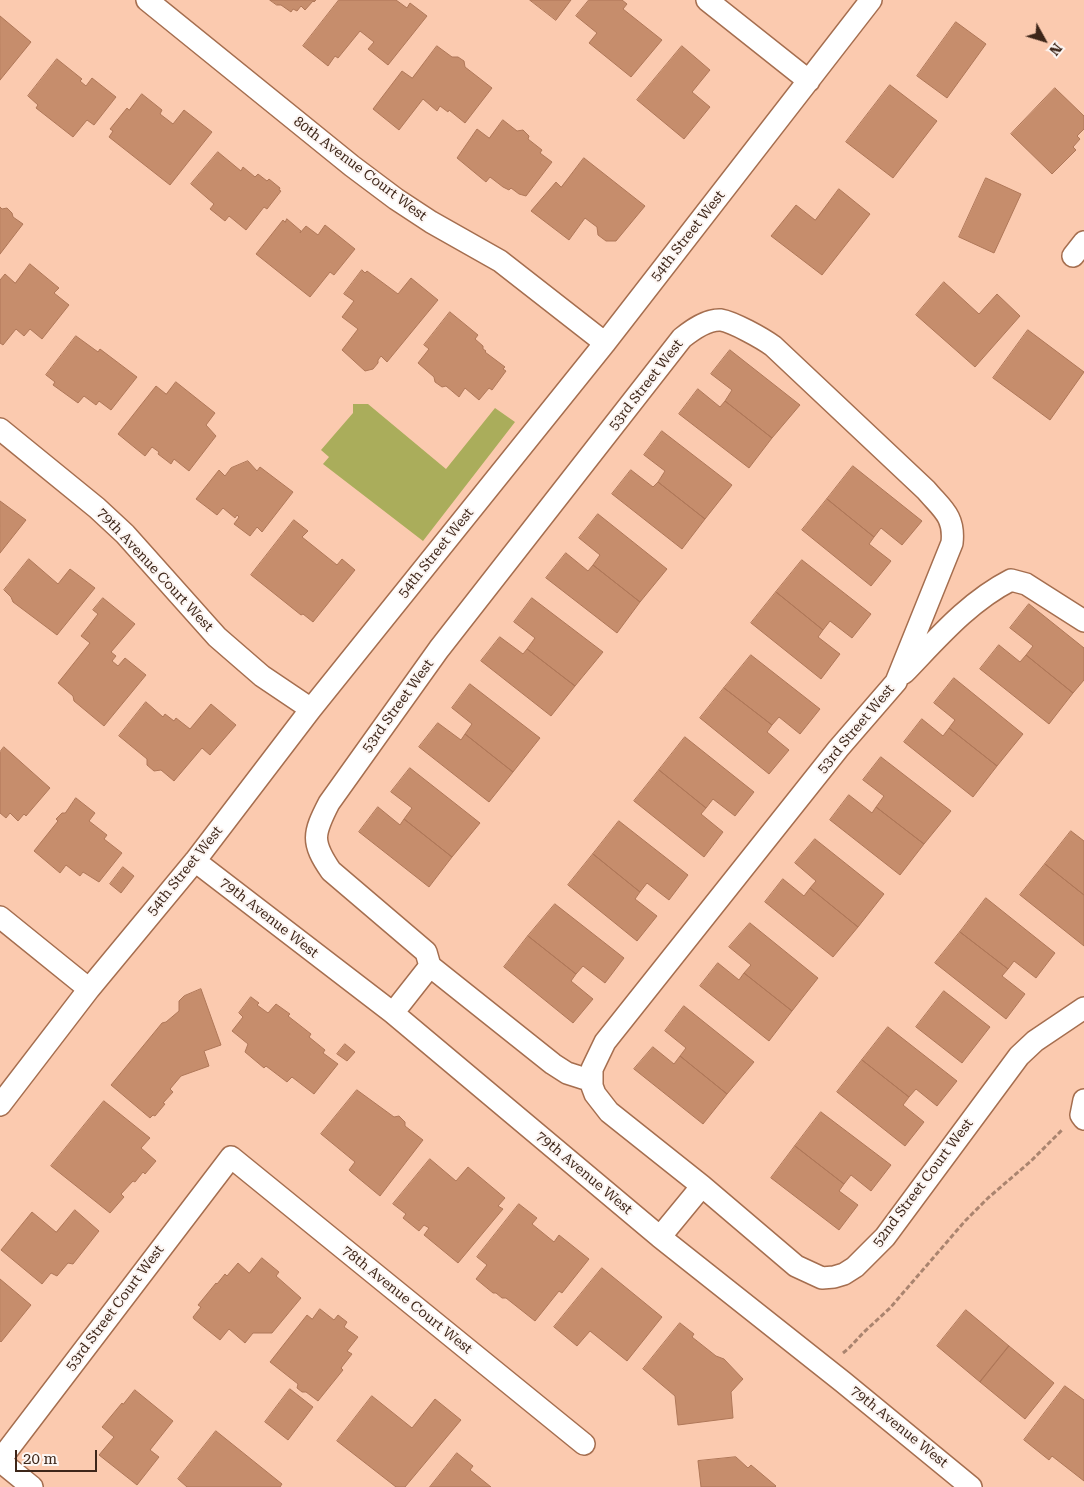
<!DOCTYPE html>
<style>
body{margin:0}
#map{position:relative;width:1084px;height:1487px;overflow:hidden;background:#fbcaaf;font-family:"Roboto Serif",serif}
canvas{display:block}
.north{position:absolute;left:1019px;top:15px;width:50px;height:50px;-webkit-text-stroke:4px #fcf5f2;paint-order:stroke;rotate:129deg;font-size:14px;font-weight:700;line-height:20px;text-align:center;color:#3d2619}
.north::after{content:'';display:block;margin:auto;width:18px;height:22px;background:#3d2619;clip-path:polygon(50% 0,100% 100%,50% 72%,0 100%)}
.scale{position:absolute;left:15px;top:1450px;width:82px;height:22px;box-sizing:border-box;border:2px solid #3d2619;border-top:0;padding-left:6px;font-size:15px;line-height:18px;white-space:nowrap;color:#3d2619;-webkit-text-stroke:4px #fcf5f2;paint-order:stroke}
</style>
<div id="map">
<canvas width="1084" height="1487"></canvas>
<div class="north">N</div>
<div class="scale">20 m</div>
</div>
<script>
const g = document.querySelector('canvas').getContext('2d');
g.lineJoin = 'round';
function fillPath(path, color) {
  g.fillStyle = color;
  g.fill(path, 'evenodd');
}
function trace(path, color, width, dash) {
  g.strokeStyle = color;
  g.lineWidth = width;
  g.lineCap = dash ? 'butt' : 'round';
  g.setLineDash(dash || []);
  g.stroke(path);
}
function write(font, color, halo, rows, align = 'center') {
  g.font = font + ' "Roboto Serif",serif';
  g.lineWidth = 4;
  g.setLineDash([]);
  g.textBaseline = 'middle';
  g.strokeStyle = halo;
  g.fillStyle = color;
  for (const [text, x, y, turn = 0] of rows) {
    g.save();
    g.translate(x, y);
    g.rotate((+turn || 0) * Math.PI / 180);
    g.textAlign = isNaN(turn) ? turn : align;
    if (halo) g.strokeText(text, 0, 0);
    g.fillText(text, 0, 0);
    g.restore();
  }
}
const green = new Path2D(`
 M353 404H368L446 469 495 408 515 422 423 541 323 464 329 457 321 450 353 413Z`);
const building = new Path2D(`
 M270 0H316L314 2 313 1 305 10 301 6 297 11 293 9 291 12 281 5H277Z
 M339 0H396L407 8 410 3 427 16 388 65 368 49 374 42 360 31 338 58 335 56 328 66 303 46Z
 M530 0H571L556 20Z
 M589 0H622L627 4 623 9 662 40 631 77 589 43 597 33 576 16Z
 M0 16 31 42 0 80Z
 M956 22 986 44 947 98 917 76Z
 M437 46 452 57H458L464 61 465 67 492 88 465 123 449 110 448 112 440 106 437 111 423 99 399 130 373 109 402 71 412 78Z
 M682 46 710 70 692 92 710 107 684 139 637 100Z
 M57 59 82 79 80 81 86 86 92 78 116 97 94 125 87 120 73 137 36 108 38 105 28 96Z
 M890 85 937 121 893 178 846 142Z
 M1055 88 1084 116V129L1077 136 1080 139 1073 147 1076 150 1052 174 1011 134Z
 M142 94 162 110 160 114 173 124 184 110 212 132 170 185 109 137 113 131 110 129 127 108 129 110Z
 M503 120 517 131 523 130 529 136 528 139 542 150 540 153 552 162 526 196 519 194 511 188 509 190 503 187 490 177 486 182 457 158 477 129 489 138Z
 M218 152 241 171 243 167 255 177 258 174 267 181 269 179 280 188 279 190 281 191 267 209 264 207 246 230 229 216 225 221 210 209 214 204 191 184Z
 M584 158 645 206 616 241H606L598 235 597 227 585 218 569 240 531 211 556 182 561 187Z
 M986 178 1021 194 994 253 959 237Z
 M839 189 870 214 822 275 771 236 796 205 815 220Z
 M0 207 2 209 7 208 12 213 13 217 23 224 0 254Z
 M287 219 301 231 300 233 306 226 318 235 325 225 355 249 334 275 330 272 310 297 256 254 283 220 285 222Z
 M30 264 59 288 54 293 69 305 42 339 30 329 24 336 16 329 3 345 0 343V280L5 274 15 283Z
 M362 270 365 273 367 271 398 294 411 278 438 300 387 362 381 356 378 360V363L373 369 365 371 342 350 358 329 342 317 354 301 344 294Z
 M944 282 979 314 997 294 1020 316 975 367 916 315Z
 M450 312 478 335 475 339 483 346V349L486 351 485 352 505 367 503 369 506 371 492 390 489 388 479 400 465 388 459 397 446 386 442 387 435 382 434 377 418 363 429 349 424 345Z
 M1028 330 1084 372 1050 420 993 378Z
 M76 336 98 352 100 349 137 377 111 410 99 401 96 405 84 396 78 403 53 385 55 382 46 375Z
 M730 350 800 405 772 438 725 401 732 390 711 374Z
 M176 382 215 413 206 425 216 436 189 471 174 459 171 464 158 454 159 452 152 447 145 456 118 434 156 386 166 394Z
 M698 389 720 407 725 401 772 438 749 468 679 414Z
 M662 431 732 485 705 519 658 482 665 471 644 455Z
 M248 461 257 471 260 467 293 492 262 532 257 527 250 536 234 524 239 517 237 515 235 518 223 508 217 515 196 499 219 470 225 476 231 468Z
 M853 466 922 521 902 545 881 528 874 537 827 499Z
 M631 470 653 487 658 482 705 519 682 549 612 494Z
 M827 499 874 537 869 544 891 561 871 586 802 530Z
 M0 501 26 520 0 553Z
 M598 514 667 569 640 602 593 565 600 555 579 538Z
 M294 520 308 531 302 537 337 565 342 559 355 570 313 622 303 614 301 615 251 575Z
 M566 553 588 571 593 565 640 602 617 633 546 578Z
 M29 559 58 584 70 569 95 588 57 635 13 602 11 597 4 590Z
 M802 560 871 614 852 638 830 621 823 630 776 592Z
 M776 592 823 630 818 637 840 654 821 679 751 623Z
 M103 598 135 624 111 652 116 656 112 661 118 666 125 658 146 675 104 726 74 701 73 696 58 683 90 643 81 636 98 614 93 610Z
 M532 598 603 652 575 686 527 649 535 638 514 622Z
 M1029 604 1084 648V680L1073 693 1026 655 1033 646 1010 628Z
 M500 637 523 654 527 649 575 686 551 716 481 661Z
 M999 645 1020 662 1026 655 1073 693 1049 724 980 669Z
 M751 655 820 709 800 734 779 717 772 725 724 688Z
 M954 678 1023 734 997 766 949 728 955 720 934 703Z
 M470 684 540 738 513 772 465 734 472 724 452 708Z
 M724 688 772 725 767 732 789 750 769 774 700 718Z
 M146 702 163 717 165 714 174 721 176 718 190 729 211 704 236 725 210 755 202 748 174 781 161 770 154 771 147 765V759L119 736Z
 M922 719 943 736 949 728 997 766 973 797 904 742Z
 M438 723 461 740 465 734 513 772 489 802 419 747Z
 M685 737 754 792 735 816 713 799 706 808 659 770Z
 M4 747 50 788 26 816 24 814 18 821 10 813 6 818 0 813V752Z
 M881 757 951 811 924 844 876 807 884 796 863 780Z
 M410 768 480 823 452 857 404 819 412 808 391 792Z
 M659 770 706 808 701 814 723 832 704 857 634 801Z
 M849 795 872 813 876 807 924 844 900 875 830 820Z
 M76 798 95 813 89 821 107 835 104 839 122 853 99 882 83 872 80 876 66 865 60 873 34 851 58 821 56 819 62 813H65Z
 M378 807 400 825 404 819 452 857 429 887 359 832Z
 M619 821 688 875 669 900 647 883 640 892 593 854Z
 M1071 831 1084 841V895L1045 864Z
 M815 839 884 894 858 927 810 888 816 881 795 863Z
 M593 854 640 892 635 899 657 916 637 941 568 885Z
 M1045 864 1084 895V946L1020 895Z
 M123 867 134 876 121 893 110 884Z
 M783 879 804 896 810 888 858 927 833 957 765 902Z
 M986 898 1055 953 1036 978 1014 961 1008 969 960 932Z
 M555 904 624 958 605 983 583 966 576 974 528 936Z
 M750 923 818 978 792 1011 744 973 751 965 729 947Z
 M960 932 1008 969 1002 976 1025 994 1006 1019 935 963Z
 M528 936 576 974 571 981 593 999 573 1023 504 967Z
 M718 963 739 980 744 973 792 1011 769 1041 700 986Z
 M201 989 221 1045 204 1051 209 1066 181 1076 170 1089 173 1092 163 1103 165 1104 155 1116 153 1115 150 1118 111 1085 162 1023 166 1022 179 1011V1001L184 996Z
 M944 991 990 1027 962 1063 916 1027Z
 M251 997 259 1003 257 1005 268 1013 276 1004 290 1014 288 1016 311 1034 309 1037 325 1050 323 1053 338 1064 314 1094 292 1077 287 1082 266 1066 264 1068 245 1052 248 1044 232 1031 243 1017 239 1013Z
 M684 1006 754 1062 727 1094 680 1056 686 1048 665 1031Z
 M888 1027 957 1081 937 1106 916 1089 909 1097 862 1060Z
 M345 1044 355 1052 347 1061 337 1054Z
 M653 1047 674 1064 680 1056 727 1094 703 1124 634 1069Z
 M862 1060 909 1097 903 1105 924 1122 905 1146 837 1092Z
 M357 1090 394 1117 399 1116 405 1122V1126L423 1140 380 1196 351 1172 349 1170 355 1162 321 1134Z
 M104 1101 150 1138 141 1148 156 1161 145 1174 143 1172 135 1182 133 1181 121 1194 124 1197 110 1213 51 1166Z
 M821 1112 891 1165 871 1191 851 1175 844 1184 795 1146Z
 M795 1146 844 1184 839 1191 858 1205 839 1230 771 1178Z
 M430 1159 456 1181 468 1167 505 1198 498 1206 503 1209 458 1263 424 1235 429 1228 424 1225 419 1231 403 1218 406 1214 393 1204Z
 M519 1204 537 1218 532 1224 554 1242 559 1235 589 1259 562 1293 559 1291 535 1321 506 1298H502L496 1293H493L476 1279 487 1265 477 1257Z
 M75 1210 99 1231 73 1264 68 1263 57 1276 51 1273 42 1284 1 1250 32 1212 56 1232Z
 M262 1258 279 1272 276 1276 301 1298 272 1333H253L245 1343 229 1329 220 1340 194 1319 193 1317 201 1307 198 1305 216 1283 217 1284 225 1274 227 1276 238 1263 249 1273Z
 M602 1268 662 1317 627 1361 590 1331 577 1346 554 1327Z
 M0 1279 31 1305 1 1342 0 1341Z
 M320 1309 334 1320 338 1315 347 1322 344 1327 358 1337 347 1351 352 1354 341 1368 343 1370 318 1401 306 1392H302L297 1388 298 1384 270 1362 307 1315 312 1319Z
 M966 1310 1009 1346 980 1382 937 1346Z
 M680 1323 694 1334 692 1337 716 1356 724 1359 743 1379 731 1392 733 1418 678 1425 675 1396 643 1369Z
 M1009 1346 1054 1383 1025 1419 980 1382Z
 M1065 1386 1084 1400V1481L1052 1456 1049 1460 1024 1440Z
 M290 1389 313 1407 288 1440 265 1422Z
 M135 1390 173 1421 150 1450 159 1457 137 1485 99 1455 114 1437 102 1427 122 1403 123 1404Z
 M372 1396 412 1428 435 1399 461 1420 405 1487H396L337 1441Z
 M216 1431 282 1484 280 1487H187L178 1479Z
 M457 1453 473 1466 470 1470 491 1487H430Z
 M736 1457 748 1468 751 1465 776 1486 775 1487H701L698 1461Z`);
const path = new Path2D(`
 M843 1353 849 1348 864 1332 890 1308 965 1221 988 1198 1031 1161 1063 1129`);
const street = new Path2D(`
 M147 0 352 166 396 199 431 222 500 261 605 343
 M707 0 809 81
 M1073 256 1084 242
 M0 429 97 508 125 534 217 637 262 676 311 709
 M904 673C937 639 968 602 1011 580L1026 584 1084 621
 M195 861 393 1013 660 1237 843 1382 971 1487
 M0 917 89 989
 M393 1013 430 966
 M592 1081 567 1073 553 1064 430 966 426 952 331 871C311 842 313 834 329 803L439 649 682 338C692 330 707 319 721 320 733 322 762 338 773 346L926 490C942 509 955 516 952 543L896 682 838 749 605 1042 592 1069V1086L595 1094 609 1112 702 1186 796 1266 822 1278 834 1277 844 1274 855 1267 885 1237 1019 1056 1035 1041 1084 1008
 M1084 1100 1081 1115 1084 1119
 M0 1105 89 989 195 861 311 709 605 343 871 0
 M660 1237 702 1186
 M0 1460 231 1157 584 1444
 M0 1461 32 1487`);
const streetNames = [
 ["80th Avenue Court West",360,169,37],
 ["54th Street West",688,236,-52],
 ["53rd Street West",646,385,-52],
 ["54th Street West",436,553,-51],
 ["79th Avenue Court West",155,570,47],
 ["53rd Street West",398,706,-54],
 ["53rd Street West",856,729,-50],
 ["54th Street West",185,871,-51],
 ["79th Avenue West",269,918,38],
 ["79th Avenue West",584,1173,40],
 ["52nd Street Court West",923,1183,-53],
 ["78th Avenue Court West",407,1300,39],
 ["53rd Street Court West",115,1308,-53],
 ["79th Avenue West",899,1427,39]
];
fillPath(green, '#aaad5b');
fillPath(building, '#c68d6c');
trace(building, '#af7758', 1);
trace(street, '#a56e4f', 24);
trace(path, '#aa846f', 3, [5, 2.5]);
trace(street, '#fff', 21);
write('14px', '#3d2619', '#fcf5f2', streetNames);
</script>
